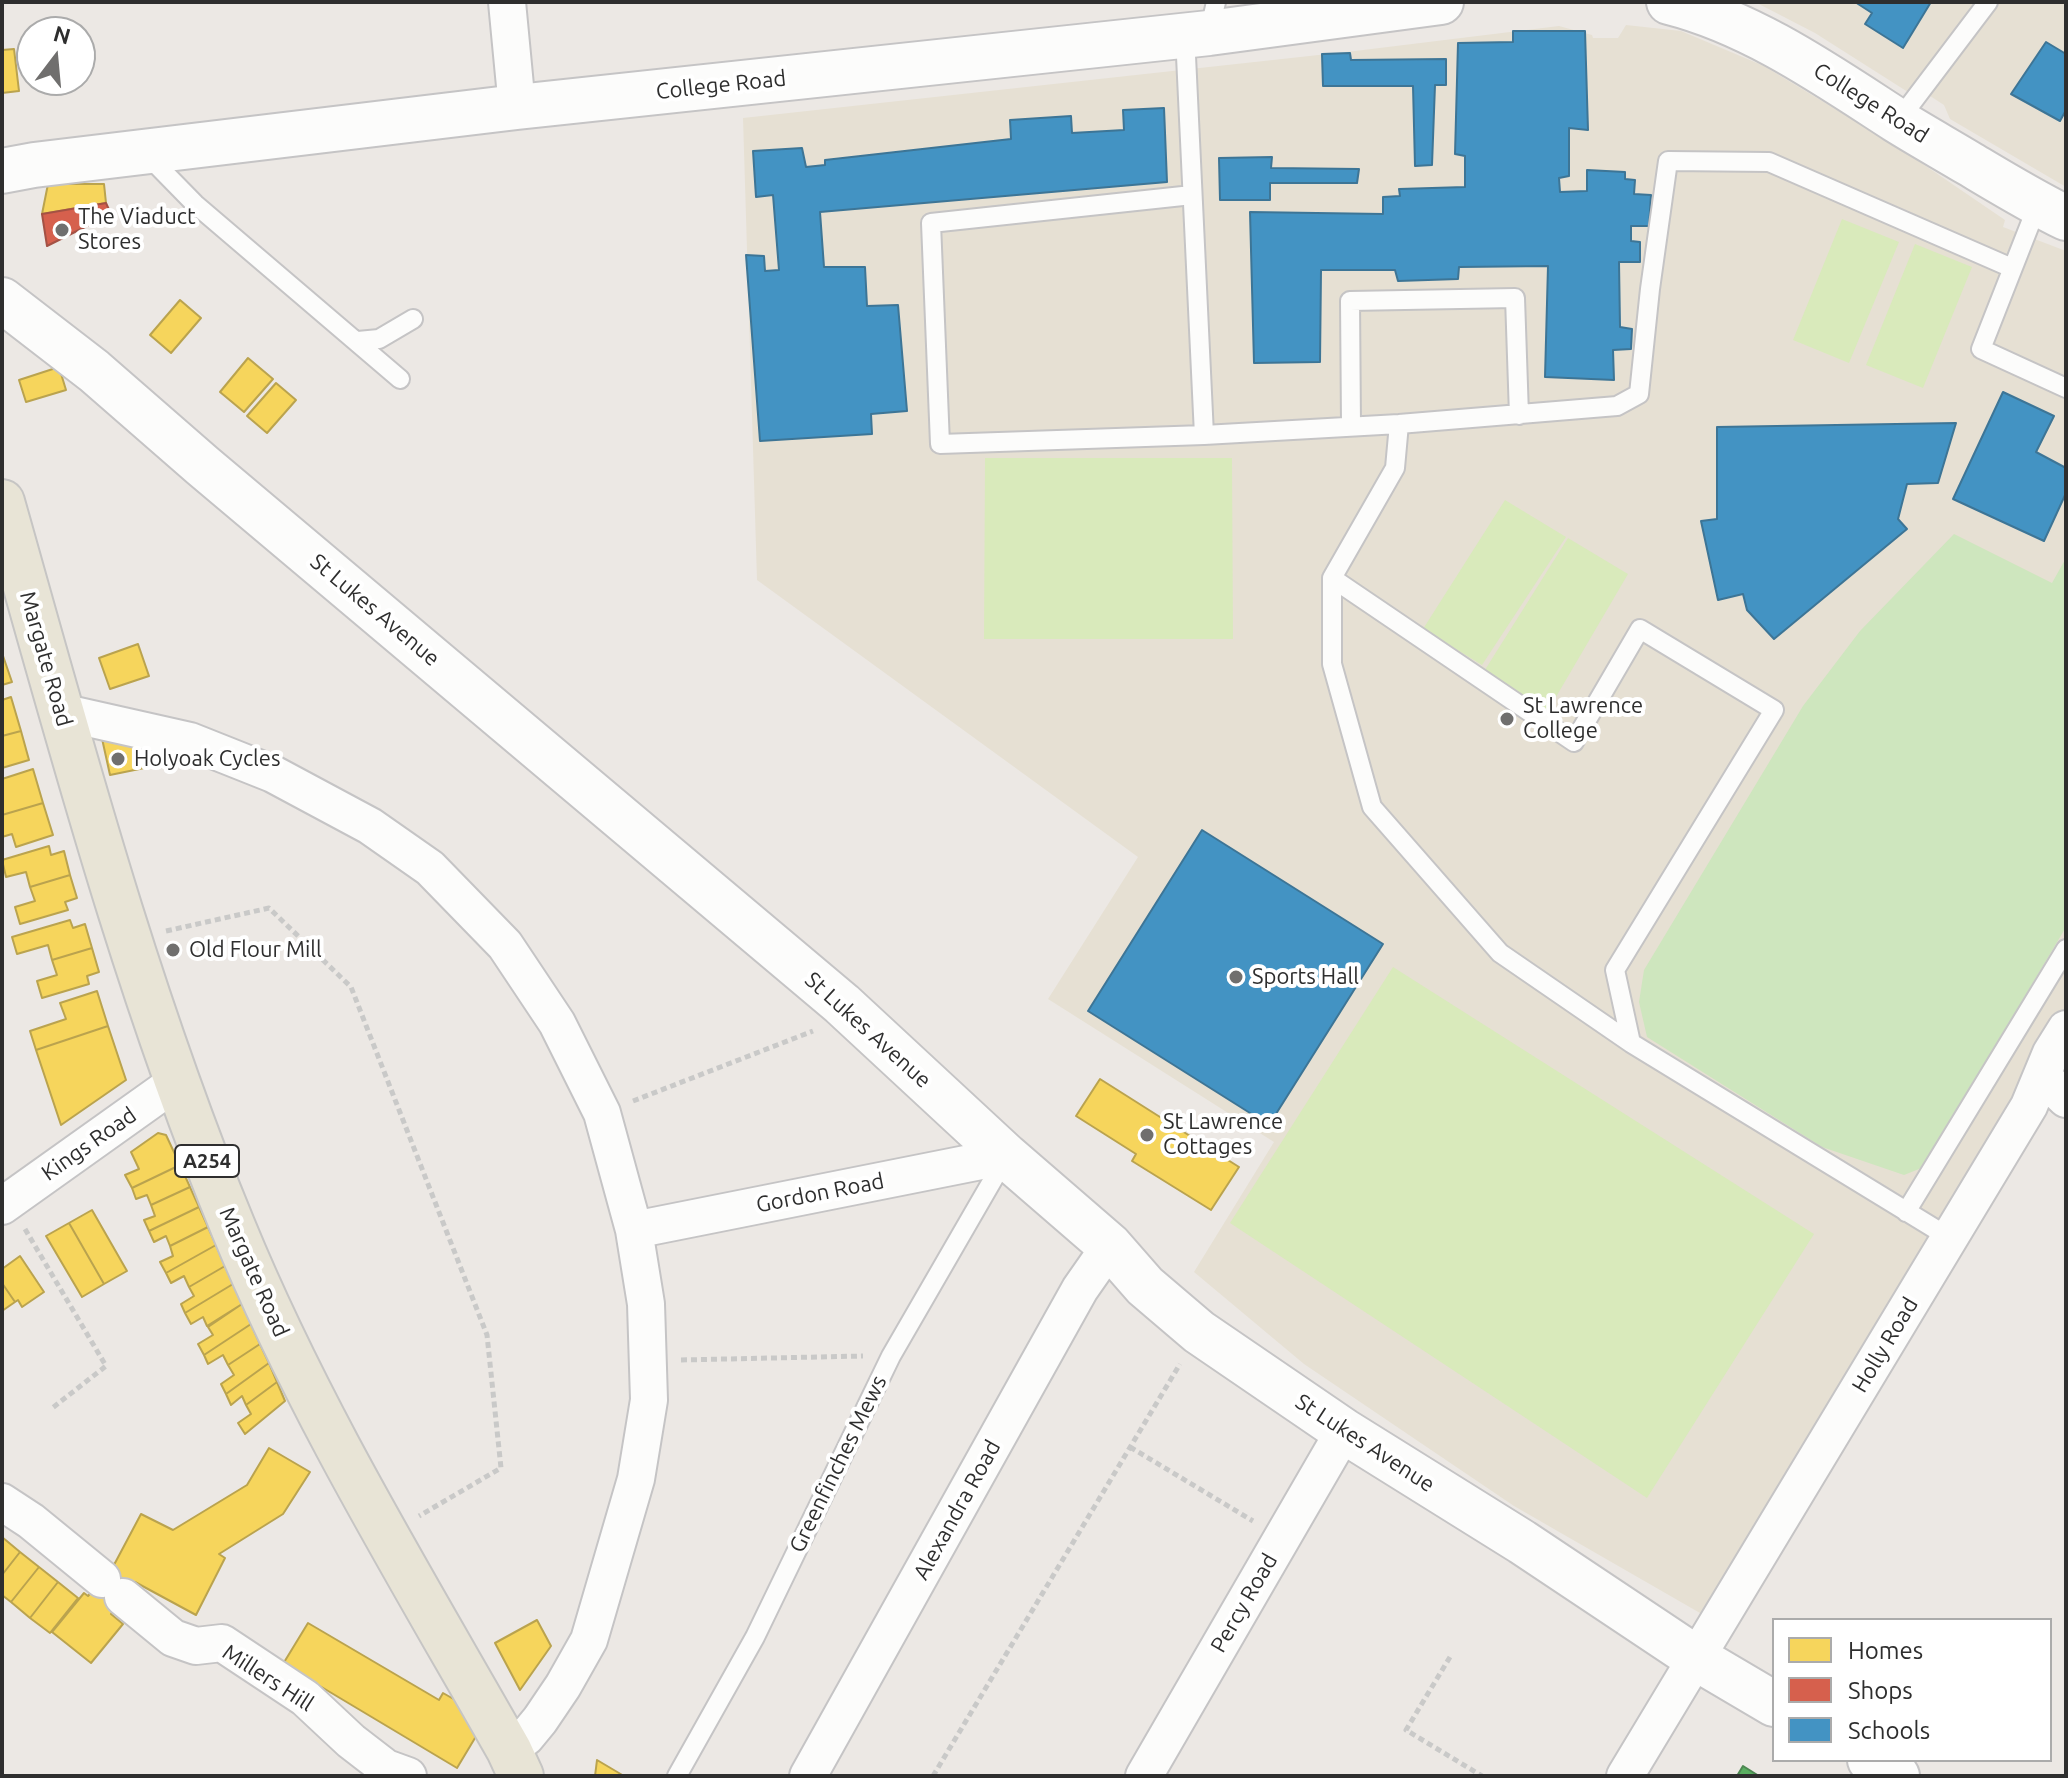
<!DOCTYPE html>
<style>
body{margin:0}
#map{position:relative;width:2068px;height:1778px;overflow:hidden;background:#ece8e4;font-family:Ubuntu,sans-serif}
canvas{display:block}
.frame{position:absolute;inset:0;border:4px solid #2e2e2e;pointer-events:none}
.legend{position:absolute;left:1772px;top:1618px;width:280px;height:144px;box-sizing:border-box;background:#fff;border:2px solid #ababab;margin:0;padding:10px 14px;list-style:none;font-size:24px;color:#2e2e2e}
.legend li{display:flex;align-items:center;gap:16px;height:40px}
.legend b{width:40px;border:2px solid #ababab}
.north{position:absolute;left:16px;top:16px;width:80px;height:80px;box-sizing:border-box;background:#fff;border:2px solid #ababab;border-radius:50%;rotate:16deg;font-size:22px;font-weight:700;line-height:32px;text-align:center;color:#2e2e2e}
.north::after{content:'';display:block;margin:auto;width:28px;height:36px;background:#706f6e;clip-path:polygon(50% 0,100% 100%,50% 72%,0 100%)}
</style>
<div id="map">
<canvas width="2068" height="1778"></canvas>
<div class="frame"></div>
<ul class="legend">
<li><b style="height:22px;background:#f6d55c"></b>Homes</li>
<li><b style="height:22px;background:#d6604d"></b>Shops</li>
<li><b style="height:22px;background:#4393c3"></b>Schools</li>
</ul>
<div class="north">N</div>
</div>
<script>
const g = document.querySelector('canvas').getContext('2d');
g.lineJoin = 'round';
function fillPath(path, color) {
  g.fillStyle = color;
  g.fill(path, 'evenodd');
}
function trace(path, color, width, dash) {
  g.strokeStyle = color;
  g.lineWidth = width;
  g.lineCap = dash ? 'butt' : 'round';
  g.setLineDash(dash || []);
  g.stroke(path);
}
function write(font, color, halo, rows, align = 'center') {
  g.font = font + ' Ubuntu,sans-serif';
  g.lineWidth = 8;
  g.setLineDash([]);
  g.textBaseline = 'middle';
  g.strokeStyle = halo;
  g.fillStyle = color;
  for (const [text, x, y, turn = 0] of rows) {
    g.save();
    g.translate(x, y);
    g.rotate((+turn || 0) * Math.PI / 180);
    g.textAlign = isNaN(turn) ? turn : align;
    if (halo) g.strokeText(text, 0, 0);
    g.fillText(text, 0, 0);
    g.restore();
  }
}
const education = new Path2D(`
 M1755 2H2066V187L1950 119 1944 105 1927 94H1911L1815 33Z
 M1626 25 1681 31 1764 66 1895 145 2005 220 2003 227 2066 251V1010L1705 1612 1700 1613 1514 1506 1304 1364 1194 1272 1274 1142 1048 999 1138 857 757 580 743 118 1355 51 1559 26 1592 35 1593 38H1618Z`);
const green = new Path2D(`
 M1954 534 2052 583 2066 558V927L1930 1156 1919 1169 1904 1175 1822 1147 1647 1037 1639 1002 1644 970 1803 706 1860 631Z`);
const pitch = new Path2D(`
 M1842 219 1899 242 1849 363 1793 340Z
 M1915 244 1972 267 1923 388 1866 365Z
 M985 458H1232L1233 639H984Z
 M1505 500 1566 537 1482 665 1423 629Z
 M1568 538 1628 574 1546 714 1483 673Z
 M1393 967 1814 1234 1647 1498 1230 1223Z`);
const homes = new Path2D(`
 M14 49 19 91 2 93V50Z
 M48 184H104L106 203 42 214Z
 M180 300 201 318 171 353 150 335Z
 M248 358 273 379 244 412 220 392Z
 M59 367 66 390 26 402 19 380Z
 M276 383 296 400 267 433 247 416Z
 M138 644 149 676 110 689 99 658Z
 M2 653 12 682 2 685Z
 M11 697 21 731 2 736V700Z
 M21 731 29 760 2 768V736Z
 M101 734 161 748 164 764 110 775Z
 M33 769 43 803 2 815V779Z
 M43 803 53 835 16 847 12 834 2 837V815Z
 M49 846 51 855 64 851 70 875 30 887 26 872 6 877 2 860Z
 M70 875 77 898 65 902 68 910 20 924 15 907 35 901 30 887Z
 M70 920 73 928 85 924 92 948 52 960 48 945 17 954 12 937Z
 M92 948 99 972 87 976 89 984 42 998 37 981 57 975 52 960Z
 M97 991 108 1026 36 1050 30 1031 66 1019 60 1003Z
 M108 1026 126 1080 61 1125 36 1050Z
 M1100 1079 1239 1167 1211 1210 1132 1161 1136 1154 1076 1116Z
 M158 1133 166 1135 180 1165 132 1188 125 1175 139 1169 131 1152Z
 M180 1165 190 1187 151 1205 147 1195 136 1199 132 1188Z
 M190 1187 199 1207 149 1231 144 1220 155 1216 151 1205Z
 M199 1207 208 1227 170 1246 166 1236 154 1242 149 1231Z
 M92 1210 127 1271 104 1284 69 1223Z
 M69 1223 104 1284 82 1297 46 1236Z
 M208 1227 216 1245 166 1273 160 1262 173 1256 170 1246Z
 M216 1245 225 1266 189 1287 184 1276 171 1283 166 1273Z
 M20 1256 44 1292 22 1307 18 1300 15 1302 2 1283V1269Z
 M225 1266 233 1284 185 1313 181 1304 194 1296 189 1287Z
 M2 1283 15 1302 2 1311Z
 M233 1284 242 1304 207 1326 203 1317 191 1324 185 1313Z
 M242 1304 251 1324 204 1355 198 1344 213 1335 208 1327Z
 M251 1324 260 1344 228 1365 223 1355 208 1364 204 1355Z
 M260 1344 269 1363 226 1394 221 1384 234 1375 228 1365Z
 M269 1363 277 1382 246 1405 242 1396 231 1405 226 1394Z
 M277 1382 285 1401 245 1434 238 1423 251 1414 246 1405Z
 M269 1448 310 1472 283 1514 219 1554 225 1558 196 1615 135 1582 111 1614 123 1624 91 1663 52 1632 84 1593 88 1596 115 1563 141 1514 173 1530 247 1485Z
 M2 1537 20 1552 2 1575Z
 M20 1552 39 1567 11 1602 2 1595V1575Z
 M39 1567 58 1582 30 1618 11 1602Z
 M58 1582 78 1598 50 1633 30 1618Z
 M537 1620 551 1646 520 1690 495 1643Z
 M308 1623 439 1700 443 1693 487 1718 457 1768 283 1664Z
 M597 1760 624 1776H595Z`);
const shops = new Path2D(`
 M106 203 111 214 47 246 42 214Z`);
const schools = new Path2D(`
 M1855 2H1931L1903 48 1865 24 1872 13Z
 M1513 31H1585L1588 130 1569 128V176L1559 178 1560 192 1587 191V170L1625 172V179L1635 180 1634 194 1651 195 1649 226H1631V241L1640 242V262H1619L1620 327 1632 329 1631 349 1613 350 1614 380 1545 377 1548 266 1459 267 1458 279 1398 281 1395 270H1321L1320 362 1254 363 1250 212 1383 214V197L1400 196 1399 189 1465 187V156L1455 154 1458 43 1513 42Z
 M2046 42 2066 54V110L2060 121 2011 94Z
 M1350 53 1351 60 1446 59V85H1435L1432 165 1415 166 1413 86H1323L1322 54Z
 M1164 108 1167 182 820 212 824 267H865L867 306 898 305 907 411 871 414 872 434 760 441 746 255 764 256 765 271 779 270 773 195 756 197 753 151 802 148 806 167 825 165V160L1011 139 1010 120 1071 116 1072 133 1124 130 1123 110Z
 M1272 157 1271 168 1359 169 1357 183H1270V200H1220L1219 158Z
 M2003 392 2054 416 2036 452 2066 468V493L2044 541 1953 499Z
 M1956 423 1938 483 1907 484 1898 519 1907 529 1774 639 1747 610 1743 594 1718 600 1701 521 1717 519V427Z
 M1202 830 1383 944 1269 1125 1088 1011Z`);
const public = new Path2D(`
 M1743 1766 1759 1776H1737Z`);
const path = new Path2D(`
 M166 931 269 908 351 987 487 1335 501 1468 419 1516
 M633 1101 813 1031
 M25 1229 106 1366 51 1409
 M681 1360 863 1356
 M1130 1447 1253 1521
 M1450 1657 1406 1730 1482 1776
 M933 1776 1180 1364`);
const service = new Path2D(`
 M1209 33 1216 2
 M1185 35 1204 435
 M1898 121 1988 2
 M148 156 195 204 400 379
 M1192 195 931 223 940 444 1204 435 1399 424 1617 406 1639 394 1650 289 1668 161 1769 162 2012 268
 M2038 204 1981 349 2066 388
 M358 341 379 339 413 319
 M1399 424 1395 468 1332 578V664L1372 807 1500 953 1631 1043 1950 1238
 M1351 425 1350 301 1515 298 1519 415
 M1332 578 1574 742 1640 629 1774 710 1615 970 1631 1043
 M1906 1212 2066 949
 M677 1776 755 1637 891 1356 1006 1157`);
const minor = new Path2D(`
 M507 2 517 107
 M61 712 190 741 273 774 370 826 430 868 505 945 557 1023 602 1113 634 1230 646 1304 649 1400 636 1479 589 1640 563 1686 540 1720 526 1737 509 1750
 M2042 1076 2066 1099
 M2 1206 176 1082
 M634 1230 1006 1156
 M2 1502 31 1521 102 1579
 M123 1597 173 1638 196 1646 222 1643 305 1698 351 1741 386 1768 408 1776
 M808 1776 1080 1289 1110 1246
 M1144 1776 1344 1431
 M1625 1776 2029 1106 2051 1053 2066 1029`);
const tertiary = new Path2D(`
 M1669 2C1752 23 1825 74 1896 120 1920 135 1945 149 1970 164 2002 183 2033 202 2066 218
 M2 171 34 165 517 107 1209 33 1441 2
 M2 300 94 371 203 466 842 1004 1006 1156 1110 1246 1145 1286 1199 1332 1344 1431 1522 1542 1696 1658 1774 1704
 M1870 1760 1897 1776`);
const primary = new Path2D(`
 M2 502C71 746 136 992 233 1227 308 1410 412 1579 509 1750L521 1776`);
const markers = [
 [62,230,8,"#706f6e"],
 [1507,719,8,"#706f6e"],
 [118,759,8,"#706f6e"],
 [173,950,8,"#706f6e"],
 [1236,977,8,"#706f6e"],
 [1147,1135,8,"#706f6e"]
];
const shields = [
 [207,1161,64]
];
const shieldNames = [
 ["A254",207,1161]
];
const streetNames = [
 ["College Road",721,85,-6],
 ["College Road",1871,103,32],
 ["St Lukes Avenue",375,610,40],
 ["Margate Road",46,659,74],
 ["St Lukes Avenue",868,1030,42],
 ["Kings Road",89,1144,-35],
 ["Gordon Road",820,1193,-11],
 ["Margate Road",254,1272,66],
 ["Holly Road",1885,1345,-59],
 ["St Lukes Avenue",1365,1443,33],
 ["Greenfinches Mews",838,1464,-64],
 ["Alexandra Road",957,1510,-61],
 ["Percy Road",1244,1603,-60],
 ["Millers Hill",268,1678,33]
];
const poiNames = [
 ["The Viaduct",78,217],
 ["Stores",78,242],
 ["St Lawrence",1523,706],
 ["College",1523,731],
 ["Holyoak Cycles",134,759],
 ["Old Flour Mill",189,950],
 ["Sports Hall",1252,977],
 ["St Lawrence",1163,1122],
 ["Cottages",1163,1147]
];
fillPath(education, '#e6e0d3');
fillPath(green, '#cee6be');
fillPath(pitch, '#d9eabb');
fillPath(homes, '#f6d55c');
trace(homes, '#baa34e', 2);
fillPath(shops, '#d6604d');
trace(shops, '#a45144', 2);
fillPath(schools, '#4393c3');
trace(schools, '#3d7596', 2);
fillPath(public, '#5aae61');
trace(public, '#4d8852', 2);
trace(service, '#c5c4c5', 22);
trace(minor, '#c5c4c5', 40);
trace(tertiary, '#c5c4c5', 48);
trace(primary, '#c6c5c4', 48);
trace(path, '#c9c9c8', 5, [6, 4]);
trace(service, '#fcfcfb', 18);
trace(minor, '#fcfcfb', 36);
trace(tertiary, '#fcfcfb', 44);
trace(primary, '#e8e4d6', 44);
for (const [x, y, r, color] of markers) {
  const dot = new Path2D();
  dot.arc(x, y, r, 0, 2 * Math.PI);
  g.fillStyle = color;
  g.fill(dot);
  trace(dot, '#fff', 3);
}
for (const [x, y, w] of shields) {
  const box = new Path2D();
  box.roundRect(x - w / 2, y - 16, w, 32, 6);
  g.fillStyle = '#fff';
  g.fill(box);
  trace(box, '#2e2e2e', 2);
}
write('bold 20px', '#2e2e2e', null, shieldNames);
write('22px', '#2e2e2e', '#fff', streetNames);
write('22px', '#2e2e2e', '#fff', poiNames, 'left');
</script>
